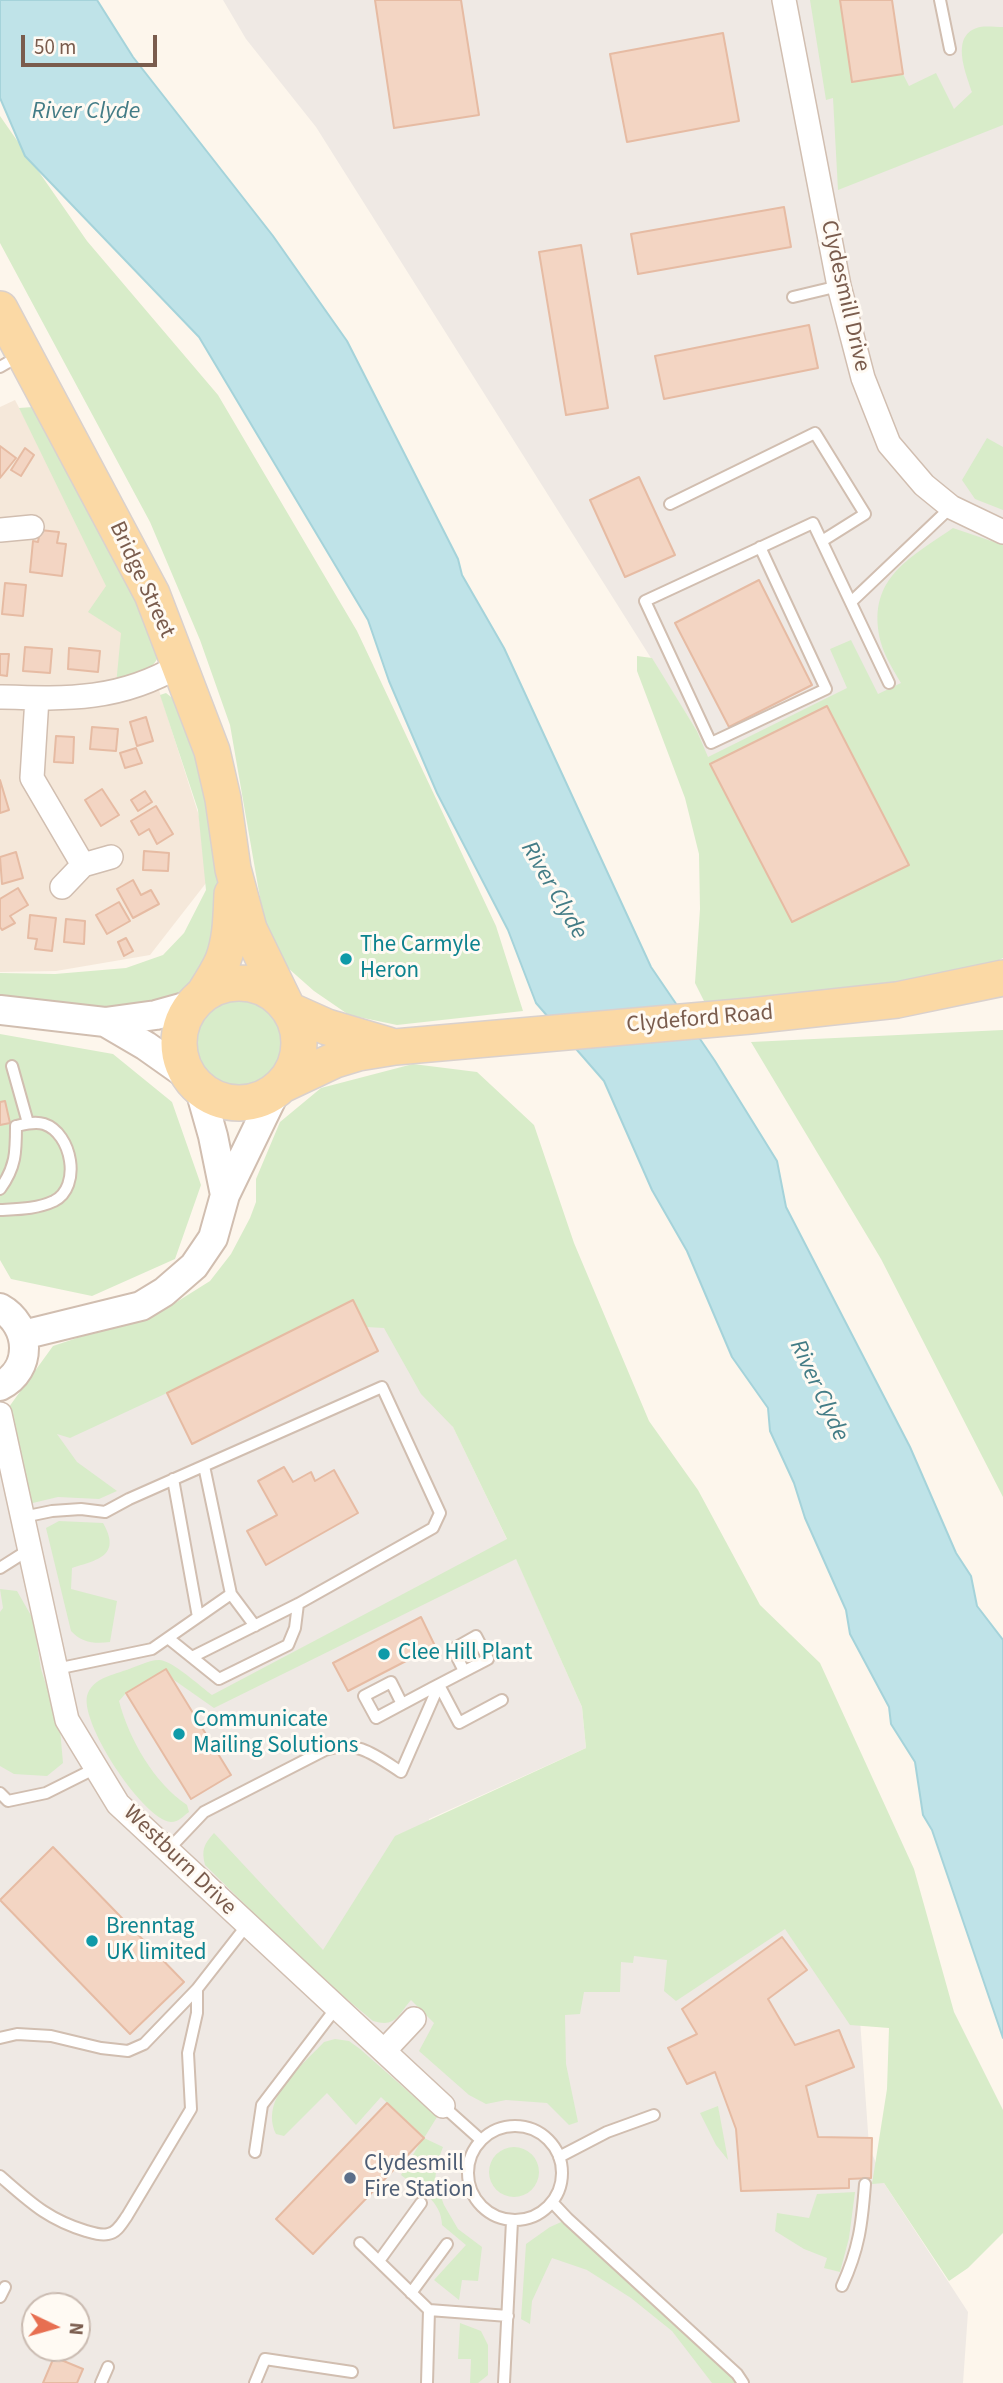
<!DOCTYPE html>
<style>
body{margin:0}
#map{position:relative;width:1003px;height:2383px;overflow:hidden;background:#fdf6ec;font-family:"Source Sans 3",sans-serif}
canvas{display:block}
.north{position:absolute;left:21px;top:2292px;width:70px;height:70px;box-sizing:border-box;background:#fffaf3;border:2px solid #cabbb1;border-radius:50%;rotate:95deg;font-size:19px;font-weight:700;line-height:28px;text-align:center;color:#7a5c4d}
.north::after{content:'';display:block;margin:auto;width:24px;height:32px;background:#e76f51;clip-path:polygon(50% 0,100% 100%,50% 72%,0 100%)}
.scale{position:absolute;left:21px;top:35px;width:136px;height:32px;box-sizing:border-box;border:4px solid #7a5c4d;border-top:0;padding-left:9px;font-size:21px;line-height:24px;white-space:nowrap;color:#7a5c4d;-webkit-text-stroke:5px #fffaf3;paint-order:stroke}
</style>
<div id="map">
<canvas width="1003" height="2383"></canvas>
<div class="north">N</div>
<div class="scale">50 m</div>
</div>
<script>
const g = document.querySelector('canvas').getContext('2d');
g.lineJoin = 'round';
function fillPath(path, color) {
  g.fillStyle = color;
  g.fill(path, 'evenodd');
}
function trace(path, color, width, dash) {
  g.strokeStyle = color;
  g.lineWidth = width;
  g.lineCap = dash ? 'butt' : 'round';
  g.setLineDash(dash || []);
  g.stroke(path);
}
function write(font, color, halo, rows, align = 'center') {
  g.font = font + ' "Source Sans 3",sans-serif';
  g.lineWidth = 6;
  g.setLineDash([]);
  g.textBaseline = 'middle';
  g.strokeStyle = halo;
  g.fillStyle = color;
  for (const [text, x, y, turn = 0] of rows) {
    g.save();
    g.translate(x, y);
    g.rotate((+turn || 0) * Math.PI / 180);
    g.textAlign = isNaN(turn) ? turn : align;
    if (halo) g.strokeText(text, 0, 0);
    g.fillText(text, 0, 0);
    g.restore();
  }
}
const residential = new Path2D(`
 M15 400 145 646 199 816 206 883 150 955 56 971 0 972V407Z`);
const industrial = new Path2D(`
 M223 0H1003V922L790 981 697 731 316 127 246 39Z
 M383 1281 516 1558 582 1707 586 1748 429 1819 411 2000 765 1811 859 2006 869 2146 884 2183 968 2312 963 2383H0V1435ZM35 2306H77V2348H35Z`);
const green = new Path2D(`
 M810 0H840L852 81 903 74 909 86 936 73 954 109 972 92C966 73 949 34 980 27 987 26 996 27 1003 27V125L838 190 833 98 826 100Z
 M0 116 87 241 218 395 357 631 496 926 523 1011 397 1025 349 1015 314 991 288 968 267 938 230 725 200 640 150 522 0 243Z
 M33 407 136 594 159 653C156 671 131 677 116 685L121 633 88 612 106 586 19 408Z
 M987 438 1003 447V510L975 499 962 480Z
 M953 528 1003 545V958L970 976 912 991 705 1003 695 983 700 909 699 854 685 798 637 671V656L652 658 697 731 708 757 847 688 830 649 851 640 878 694 901 683C894 671 885 657 881 643 865 580 908 559 953 528Z
 M166 693 175 700 207 780 220 869 222 929 195 988 163 1002 131 1011 0 997V973L55 974 126 968 163 955 184 933 206 890 198 810 160 695Z
 M195 1044a44 44 0 1 1 88 0a44 44 0 1 1-88 0Z
 M1003 1030V1497L881 1259 751 1042Z
 M0 1034 113 1054 172 1102 201 1185 175 1259 92 1296 11 1279 0 1260Z
 M413 1064 477 1072 534 1125 574 1243 649 1421 698 1490 760 1605 820 1663 914 1869 954 2012 1003 2110V2233L968 2268 949 2281 884 2183 872 2184 887 2089 889 2028 850 2025 785 1929 676 2001 664 1991 667 1960 634 1956 633 1963 621 1962 620 1992H584L580 2014 565 2015 566 2064 578 2122 569 2125 547 2103 506 2100 486 2104 469 2095 419 2051 434 2023 411 2000C398 2015 396 2028 373 2021L312 1970 205 1865C201 1850 204 1844 214 1833L323 1950 395 1836 586 1748 582 1707 516 1559 214 1708 174 1680 166 1669 126 1693 119 1701C129 1739 154 1783 187 1805L189 1812C183 1816 179 1822 171 1822 143 1820 76 1718 88 1693 95 1678 110 1676 123 1671 134 1668 148 1660 159 1660 172 1660 201 1687 212 1695L507 1539 453 1427 421 1394 384 1328 366 1327 353 1300 167 1393 70 1438 57 1434 77 1462 117 1491 99 1499 58 1497 20 1506 1 1418 53 1346 167 1308 210 1281 231 1254 250 1218 256 1202V1179L280 1122 321 1088Z
 M59 1521 103 1523C122 1556 97 1560 72 1568L71 1589 117 1601 110 1642C95 1644 82 1643 71 1631L46 1528Z
 M0 1589 17 1591 33 1619 41 1669 60 1729 63 1763 47 1776 14 1774 0 1766V1612L3 1608Z
 M335 2039 349 2041 360 2049 437 2117 424 2138 443 2147 437 2163 435 2181 444 2205 458 2229 482 2247 478 2281 462 2280 459 2300 434 2280 466 2245 442 2225C442 2201 418 2188 401 2175L423 2138 381 2097 356 2125 327 2093 284 2136 276 2134C259 2098 302 2066 324 2042Z
 M718 2106 728 2160 716 2145 700 2113Z
 M489 2172a25 25 0 1 1 50 0a25 25 0 1 1-50 0Z
 M855 2192 849 2238 840 2272 824 2268 827 2258 804 2249 775 2231 777 2213 809 2218 817 2194Z
 M568 2219 743 2383H712L672 2331 631 2298 587 2270 552 2258 532 2301 530 2324 521 2319 526 2244 550 2227Z
 M460 2323 481 2331 488 2345V2375L478 2383H470L471 2359H458Z`);
const water = new Path2D(`
 M0 0H97L133 57 273 236 347 341 458 559 462 575 504 648 651 967 715 1061 777 1161 786 1207 910 1447 956 1553 971 1576 977 1606 1003 1640V2038L932 1830 923 1815 915 1762 891 1724 889 1707 850 1634 846 1610 805 1518 794 1483 770 1431 768 1408 732 1357 687 1251 652 1190 604 1081 536 1003 508 930 437 793 389 681 368 620 199 337 25 156 0 98Z`);
const building = new Path2D(`
 M375 0H461L479 115 394 128Z
 M840 0H892L903 74 852 82Z
 M723 33 739 121 627 142 610 54Z
 M784 207 791 247 638 274 631 234Z
 M581 245 608 408 566 415 539 252Z
 M809 325 818 368 664 399 655 356Z
 M0 446 16 458 0 478Z
 M25 448 34 455 21 476 11 470Z
 M639 477 675 555 625 577 590 500Z
 M40 530 59 532 57 543 66 544 62 576 30 572 33 541 38 542Z
 M759 580 812 685 729 727 675 623Z
 M5 583 26 585 23 616 2 614Z
 M25 647 52 649 50 673 23 671Z
 M69 648 100 651 98 672 68 669Z
 M0 654H9L7 676 0 675Z
 M827 706 909 865 792 922 710 764Z
 M146 717 153 741 137 746 130 722Z
 M92 727 118 729 116 751 90 749Z
 M56 736 74 737 73 763 54 762Z
 M136 748 142 763 125 768 120 753Z
 M0 780 9 810 0 813Z
 M102 789 119 815 101 826 85 800Z
 M145 791 152 802 138 811 131 800Z
 M156 806 173 834 157 844 149 829 139 835 131 821Z
 M144 851 169 853 168 871 143 870Z
 M16 852 23 878 2 884 0 857Z
 M133 880 141 895 151 890 159 904 133 918 117 889Z
 M18 888 28 905 10 916 15 923 2 930 0 927V899Z
 M119 902 130 921 107 934 96 915Z
 M30 915 56 918 52 951 35 949 37 939 28 938Z
 M66 919 85 921 84 944 64 942Z
 M126 938 133 951 124 956 118 942Z
 M5 1101 10 1123 0 1125V1102Z
 M353 1300 378 1351 192 1444 167 1393Z
 M284 1467 293 1482 311 1472 315 1481 334 1470 358 1513 266 1565 247 1531 277 1515 258 1481Z
 M421 1617 435 1646 348 1691 333 1663Z
 M166 1669 231 1775 191 1799 126 1693Z
 M53 1847 184 1982 130 2034 0 1900Z
 M782 1937 807 1970 768 1999 795 2045 839 2030 854 2067 806 2086 818 2137 872 2138 871 2178 849 2179V2188L741 2191 736 2129 715 2072 687 2084 668 2048 697 2034 682 2009Z
 M387 2103 424 2138 313 2254 276 2219Z
 M54 2357 83 2369 77 2383H43Z`);
const service = new Path2D(`
 M940 0 950 49
 M793 297 839 286
 M0 367 19 356
 M670 504 815 433 865 514 822 541
 M760 547 826 689 711 743 645 601 813 523 889 683
 M851 602 951 507
 M12 1066 28 1123
 M0 1189C16 1167 16 1152 16 1126 25 1124 35 1121 44 1124 72 1133 82 1187 54 1201 37 1209 19 1209 0 1210
 M173 1479 198 1617
 M23 1517 52 1511 81 1509 105 1512 129 1499 382 1387 440 1513 433 1528 298 1604 192 1657
 M0 1568 30 1549
 M231 1594 255 1626
 M168 1638 219 1679 288 1645 295 1628 298 1604
 M56 1669 152 1649 231 1594 204 1466
 M439 1685 459 1723 502 1700
 M402 1704 391 1682 364 1696 376 1718C413 1698 451 1678 488 1659L476 1636 453 1649 464 1671
 M0 1793 8 1801 46 1793 96 1768
 M167 1851 204 1812 325 1750C356 1739 375 1755 401 1772L439 1685
 M0 2038 17 2034 51 2036 101 2048 128 2051 144 2044 197 1989 247 1925
 M443 2106 481 2140
 M468 2173a47 47 0 1 1 94 0a47 47 0 1 1-94 0Z
 M255 2152 262 2105 336 2008
 M559 2157 607 2132 654 2115
 M0 2176C30 2202 47 2219 86 2231 93 2233 101 2236 108 2234 117 2233 122 2223 127 2216L191 2109 188 2053 197 2013V1989
 M552 2202 568 2219 737 2374 743 2383
 M360 2243 429 2310 508 2316
 M379 2261 421 2203
 M842 2286C859 2249 862 2224 865 2184
 M411 2293 447 2244
 M0 2297 5 2287
 M101 2383 108 2367
 M255 2383 265 2359 352 2372
 M427 2383 429 2310
 M504 2383 512 2221`);
const minor = new Path2D(`
 M784 0 839 286 863 378 889 444 924 485 951 507 1003 532
 M0 530 32 527
 M0 697C67 699 120 701 180 665
 M37 698 32 778 83 865
 M62 887 83 865 111 857
 M0 1414 67 1720 118 1804 443 2106
 M384 2051 414 2019`);
const tertiary = new Path2D(`
 M0 1010 105 1022 156 1015 192 1005
 M105 1022 146 1046 187 1075
 M200 1090 213 1136 225 1195
 M0 1308C31 1325 33 1370 0 1386
 M23 1335 141 1306 164 1292 194 1266 213 1238 225 1195 275 1092`);
const primary = new Path2D(`
 M0 309 152 594 212 751 223 799 233 869 249 929 285 1003
 M179 1043a60 60 0 1 1 120 0a60 60 0 1 1-120 0Z
 M203 995C210 984 218 972 223 960 231 939 231 916 232 894
 M289 1010 327 1027 388 1045
 M282 1085 335 1060 358 1053 395 1047 750 1016 897 1000 1003 978`);
const markers = [
 [346,959,7,"#0f9aa8"],
 [384,1654,7,"#0f9aa8"],
 [179,1734,7,"#0f9aa8"],
 [92,1941,7,"#0f9aa8"],
 [350,2178,7,"#5c6f8a"]
];
const streetNames = [
 ["Clydesmill Drive",844,296,77],
 ["Bridge Street",141,580,65],
 ["Clydeford Road",700,1020,-5],
 ["Westburn Drive",179,1861,44]
];
const cultureNames = [
 ["The Carmyle",360,946],
 ["Heron",360,972],
 ["Clee Hill Plant",398,1654],
 ["Communicate",193,1721],
 ["Mailing Solutions",193,1747],
 ["Brenntag",106,1928],
 ["UK limited",106,1954]
];
const serviceNames = [
 ["Clydesmill",364,2165],
 ["Fire Station",364,2191]
];
const waterNames = [
 ["River Clyde",86,113],
 ["River Clyde",553,891,60],
 ["River Clyde",818,1391,65]
];
fillPath(residential, '#f5e8da');
fillPath(industrial, '#efe9e4');
fillPath(green, '#d8ecc9');
fillPath(water, '#bfe3e8');
trace(water, '#a5d3da', 2);
fillPath(building, '#f3d5c3');
trace(building, '#e6bba3', 2);
trace(service, '#d1beb0', 14);
trace(minor, '#d1beb0', 26);
trace(tertiary, '#d1beb0', 32);
trace(primary, '#dad1cd', 38);
trace(service, '#fff', 10);
trace(minor, '#fff', 23);
trace(tertiary, '#fff', 28);
trace(primary, '#fbd9a5', 35);
for (const [x, y, r, color] of markers) {
  const dot = new Path2D();
  dot.arc(x, y, r, 0, 2 * Math.PI);
  g.fillStyle = color;
  g.fill(dot);
  trace(dot, '#fffaf3', 2.5);
}
write('23px', '#7a5c4d', '#fffaf3', streetNames);
write('23px', '#0d838f', '#fffaf3', cultureNames, 'left');
write('23px', '#4e5e75', '#fffaf3', serviceNames, 'left');
write('italic 24px', '#437c86', '#fffaf3', waterNames);
</script>
